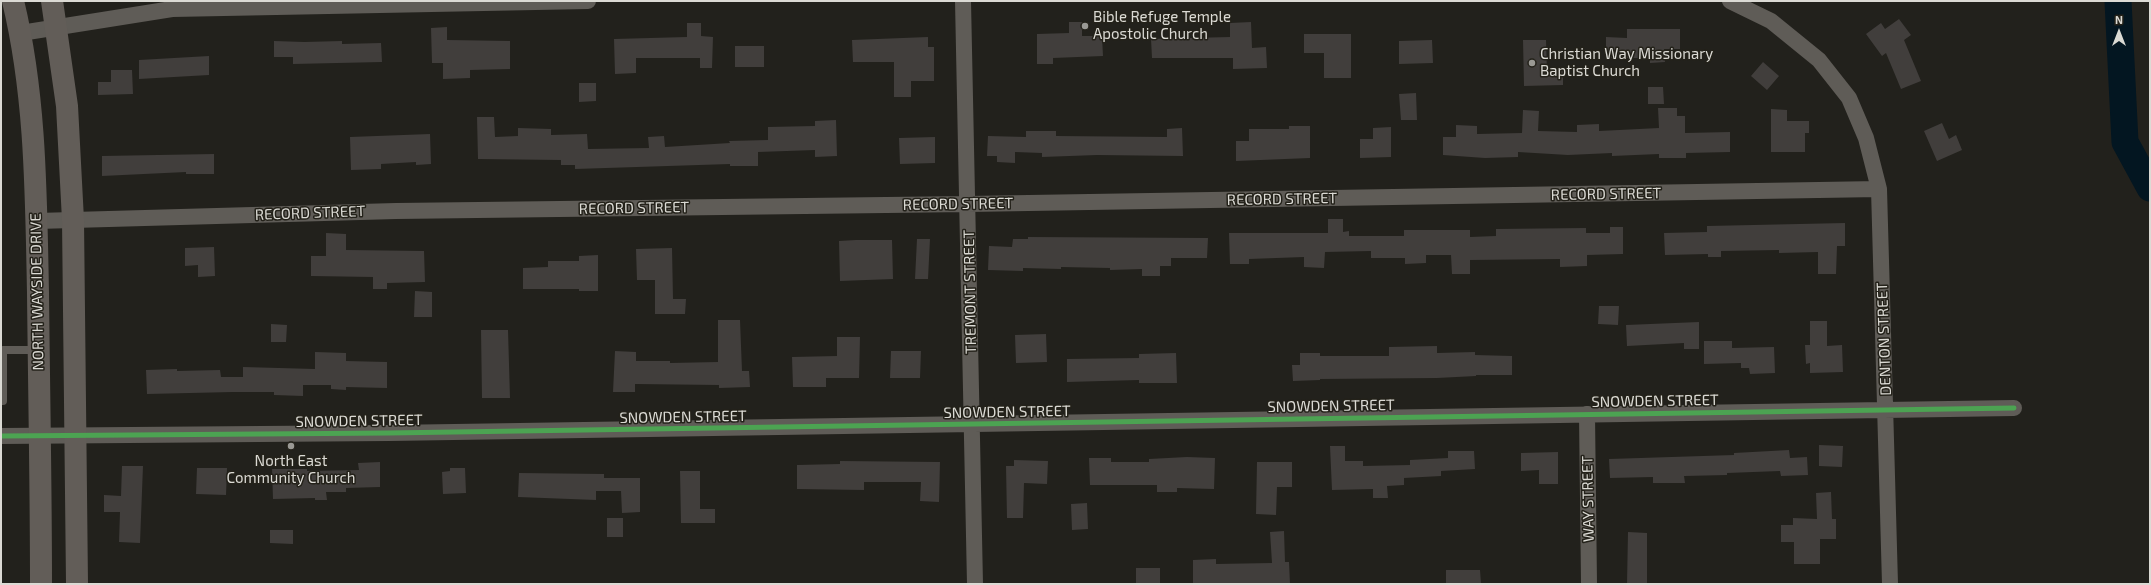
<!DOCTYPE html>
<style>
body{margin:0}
#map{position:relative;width:2151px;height:585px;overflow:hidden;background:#22211c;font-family:"Exo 2",sans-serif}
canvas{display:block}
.frame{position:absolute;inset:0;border:2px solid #dbdad4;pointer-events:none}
.north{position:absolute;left:2099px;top:12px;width:40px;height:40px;-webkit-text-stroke:3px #24221a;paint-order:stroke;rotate:0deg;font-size:11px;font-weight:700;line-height:16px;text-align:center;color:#dbdad4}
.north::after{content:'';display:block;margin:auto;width:14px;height:18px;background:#dbdad4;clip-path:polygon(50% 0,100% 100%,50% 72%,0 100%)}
</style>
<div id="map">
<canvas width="2151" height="585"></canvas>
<div class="frame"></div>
<div class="north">N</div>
</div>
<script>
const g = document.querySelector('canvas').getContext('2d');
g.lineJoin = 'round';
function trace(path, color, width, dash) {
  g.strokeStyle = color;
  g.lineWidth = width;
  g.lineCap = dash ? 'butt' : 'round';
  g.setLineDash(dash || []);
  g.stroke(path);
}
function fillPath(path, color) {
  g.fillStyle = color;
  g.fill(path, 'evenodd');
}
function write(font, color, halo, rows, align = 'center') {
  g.font = font + ' "Exo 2",sans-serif';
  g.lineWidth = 3;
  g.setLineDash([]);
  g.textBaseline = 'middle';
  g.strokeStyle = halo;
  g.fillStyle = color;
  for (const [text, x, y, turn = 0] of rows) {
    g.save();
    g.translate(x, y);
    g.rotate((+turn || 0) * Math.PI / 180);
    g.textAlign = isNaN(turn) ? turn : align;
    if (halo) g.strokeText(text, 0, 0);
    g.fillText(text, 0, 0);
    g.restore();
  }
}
const river = new Path2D(`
 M2118 1 2125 142 2150 188`);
const building = new Path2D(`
 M1899 19 1911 35 1904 40 1921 81 1901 89 1886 53 1882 56 1866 34 1881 23 1885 29Z
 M1069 22H1082V36H1102L1103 56 1053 58V64H1037V34L1069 33Z
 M1251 22 1252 48 1266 47 1267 68 1233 69V58H1152L1151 39 1230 37V23Z
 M687 23H701V36L713 37 712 68H700V58H636V73L615 74 614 39 687 37Z
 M447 27V40L510 41V69L470 70V78L443 79V63H432L431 28Z
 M1627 29H1680V49H1664L1665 62 1650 63V58H1606V37L1627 38Z
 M1304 34H1351V78H1324V53H1304Z
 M928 37V47H934V81H911V97H894V62H853L852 40Z
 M1432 40 1433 63 1399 64V41Z
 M1523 40H1546L1547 72 1563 71V85L1524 86Z
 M274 41 304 42 342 41V44L381 43 382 62 293 64V57H274Z
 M735 46H764V67H735Z
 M209 56V75L139 79V60Z
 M1763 62 1779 76 1767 90 1751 76Z
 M111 70H132L133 94 98 95V82H111Z
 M579 83H596V101L579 102Z
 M1648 87H1663L1664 104H1648Z
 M1416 93 1417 120H1401L1399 94Z
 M1658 108H1677V116H1685V133L1730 132V152L1686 153V158H1659V154L1612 156V153L1568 155 1518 152V157L1485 158 1443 155V137H1456V125L1477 126V134L1522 133 1523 110 1539 111 1538 131 1577 132V125L1599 124V131L1659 128Z
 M1771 109 1787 110V121H1809V133H1805V152H1771Z
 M477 117H494L495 137 518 136V128L551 129V135L587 134 588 149 649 148 648 137 664 136 665 147 730 143 729 141 768 140V127L815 126V121L836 120 837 156 815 157V150L758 152V166H730V164L575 169V165H561V160L478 159Z
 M1942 123 1949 139 1956 135 1962 150 1937 161 1924 131Z
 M1289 126H1310V158L1236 161V141H1249V129H1289Z
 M1391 127V157L1360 158V139H1373V128Z
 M1182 128 1183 156 1097 155 1042 157V153L1015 152V163L997 162V156H987L988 136 1026 137V131H1056V136L1167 137V129Z
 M430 134 431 164 416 165V162L381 164V169L351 170 350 137Z
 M935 137V163L900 164 899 138Z
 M214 154V174H186V172L102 176V156Z
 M1328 219H1343V232L1349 231V236H1404V230H1470V237L1496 236V229L1586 228V233H1610V227H1623V254L1587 255V266L1560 267V259L1470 260V274H1452L1451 255H1426V263L1405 264V258H1371V251L1325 252 1324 268 1304 267V257L1249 259V264H1230L1229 233H1328Z
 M1845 223V246H1837L1836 274H1818V252L1779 253V250L1721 251V257H1708V254L1665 255 1664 233 1707 232V226Z
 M326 233 346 234V250L424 251 425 282 387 283V289H373V277L311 276V256H326Z
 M1028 237 1208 238 1207 258H1171V266H1160V276H1142V269L1110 270V268L1061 267V269L1023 268V271L988 270 989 246 1012 247 1013 239H1028Z
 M917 239H930L928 279H915Z
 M856 240H892L893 279 840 281 839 241Z
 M214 247 215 276 198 277V265L185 266V248Z
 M672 248 673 299H686L685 314H655V280H637L636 249Z
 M598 255V291H579V289H523V268L548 267V261H579V256Z
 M415 291 432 292V317H414Z
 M1599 306H1619L1618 325 1598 324Z
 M718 320H740L742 371H749L750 387 719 388V385L635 384V392H613L615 351 636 352V361H670V363L718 362Z
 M1810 321H1827V346L1842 345 1843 372 1810 373V363L1806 364 1805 345H1810Z
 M1699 322V349H1684V343L1627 346 1626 325Z
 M271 324 287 325 286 342H271Z
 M481 330H508L510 398H482Z
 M1046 334 1047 362 1016 363 1015 335Z
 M837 337H860L859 378H826V387H793L792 357 837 356Z
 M1704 341H1732V348L1774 347 1775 373 1750 374 1749 368H1741V363L1704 364Z
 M1437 346V353L1475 352V355L1512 356V375H1476V376L1437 378 1320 379V380L1293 381 1292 365H1300V353H1320V356H1389V347Z
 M891 351H921L920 378H890Z
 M315 352 346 353V361L387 362V388L346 387V390L331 389V385H303V396L274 395V392H233L147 394 146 370 177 369V371L220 370 221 377H243V367L315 369Z
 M1176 353 1177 383H1139V380L1067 382V359L1139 358V354Z
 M1819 445 1843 446 1842 467 1819 466Z
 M1330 446H1345V461H1363V466L1410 465V460L1448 458V451H1474L1475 469 1441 471V476L1404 478V485L1387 486 1388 498H1373V489L1332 490Z
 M1789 450 1790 458 1807 457 1808 475 1781 476 1780 471 1727 473V475L1684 476 1685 483H1653V477L1610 478 1609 459 1734 455V453Z
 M1558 452V484H1539V470L1521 471V453Z
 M1187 457 1215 458 1214 489 1177 488V492H1157V485H1090L1089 458H1111V462H1149V459Z
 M1014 460 1048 461 1047 484 1024 483 1023 518H1007L1006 466H1014Z
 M840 461 940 462 939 502 920 501 921 482H864V490L797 489V465L840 464Z
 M380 462V487L346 488V492H326L327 500H315V498L273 499 272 469H307V471L359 470 358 463Z
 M1257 462H1292V487H1277L1276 515 1256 514Z
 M122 466H143L140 543 119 542 120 512H104V495L121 496Z
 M197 468H227L226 495 196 494Z
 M450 468H465L466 493 443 494 442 472 450 471Z
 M680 471H700V509H715V523H681Z
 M519 473 604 474V478H640V512L622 513 621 491H596V500L518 497Z
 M1831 492 1832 519H1836V539H1820V564H1794V542H1781V525H1793V518L1817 519 1816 493Z
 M1087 503 1088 529 1072 530 1071 504Z
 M607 518H623V537H607Z
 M270 530H293V544L270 543Z
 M1284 531 1285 562H1289L1290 584H1193V560L1216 559V564L1272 563 1270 532Z
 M1628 532 1647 533V584H1627Z
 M1136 568H1160V584H1136Z
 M1446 570H1480L1481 584H1446Z`);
const lane = new Path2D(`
 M1 401H3V350H38`);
const street = new Path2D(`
 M963 1 975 584
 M1730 1 1771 21 1819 60 1849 98 1866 138 1879 189 1890 584
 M21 33 172 9 588 1
 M37 221 396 211 968 204 1879 189
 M1587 414 1589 584
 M1 436 389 433 2014 408`);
const secondary = new Path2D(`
 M13 1C36 96 36 196 38 293 39 390 41 487 41 584
 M52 1 67 106 73 220 77 584`);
const cycleway = new Path2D(`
 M1 436 389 433 2014 408`);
const markers = [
 [1085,26,4,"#9a9994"],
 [1532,63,4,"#9a9994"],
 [291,446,4,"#9a9994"]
];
const poiNames = [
 ["Bible Refuge Temple",1093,17],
 ["Apostolic Church",1093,34],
 ["Christian Way Missionary",1540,54],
 ["Baptist Church",1540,71],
 ["North East",291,461,"center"],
 ["Community Church",291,478,"center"]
];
const streetNames = [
 ["RECORD STREET",1606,194,-1],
 ["RECORD STREET",1282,199,-1],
 ["RECORD STREET",958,204,-1],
 ["RECORD STREET",634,208,-1],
 ["RECORD STREET",310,213,-2],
 ["NORTH WAYSIDE DRIVE",37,292,-91],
 ["TREMONT STREET",970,292,-91],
 ["DENTON STREET",1884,339,-92],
 ["SNOWDEN STREET",1655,401,-1],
 ["SNOWDEN STREET",1331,406,-1],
 ["SNOWDEN STREET",1007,412,-1],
 ["SNOWDEN STREET",683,417,-1],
 ["SNOWDEN STREET",359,421,-1],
 ["WAY STREET",1588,499,-91]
];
trace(river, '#031621', 27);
fillPath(building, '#413e3c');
trace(lane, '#5f5c57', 8);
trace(street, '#5f5c57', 16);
trace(secondary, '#625d58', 22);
trace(cycleway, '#4ca352', 5);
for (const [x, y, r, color] of markers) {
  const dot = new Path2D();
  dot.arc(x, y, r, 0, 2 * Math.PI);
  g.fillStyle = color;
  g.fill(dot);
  trace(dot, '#24221a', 1.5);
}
write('15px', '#dbdad4', '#24221a', poiNames, 'left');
write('15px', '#dbdad4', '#24221a', streetNames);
</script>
